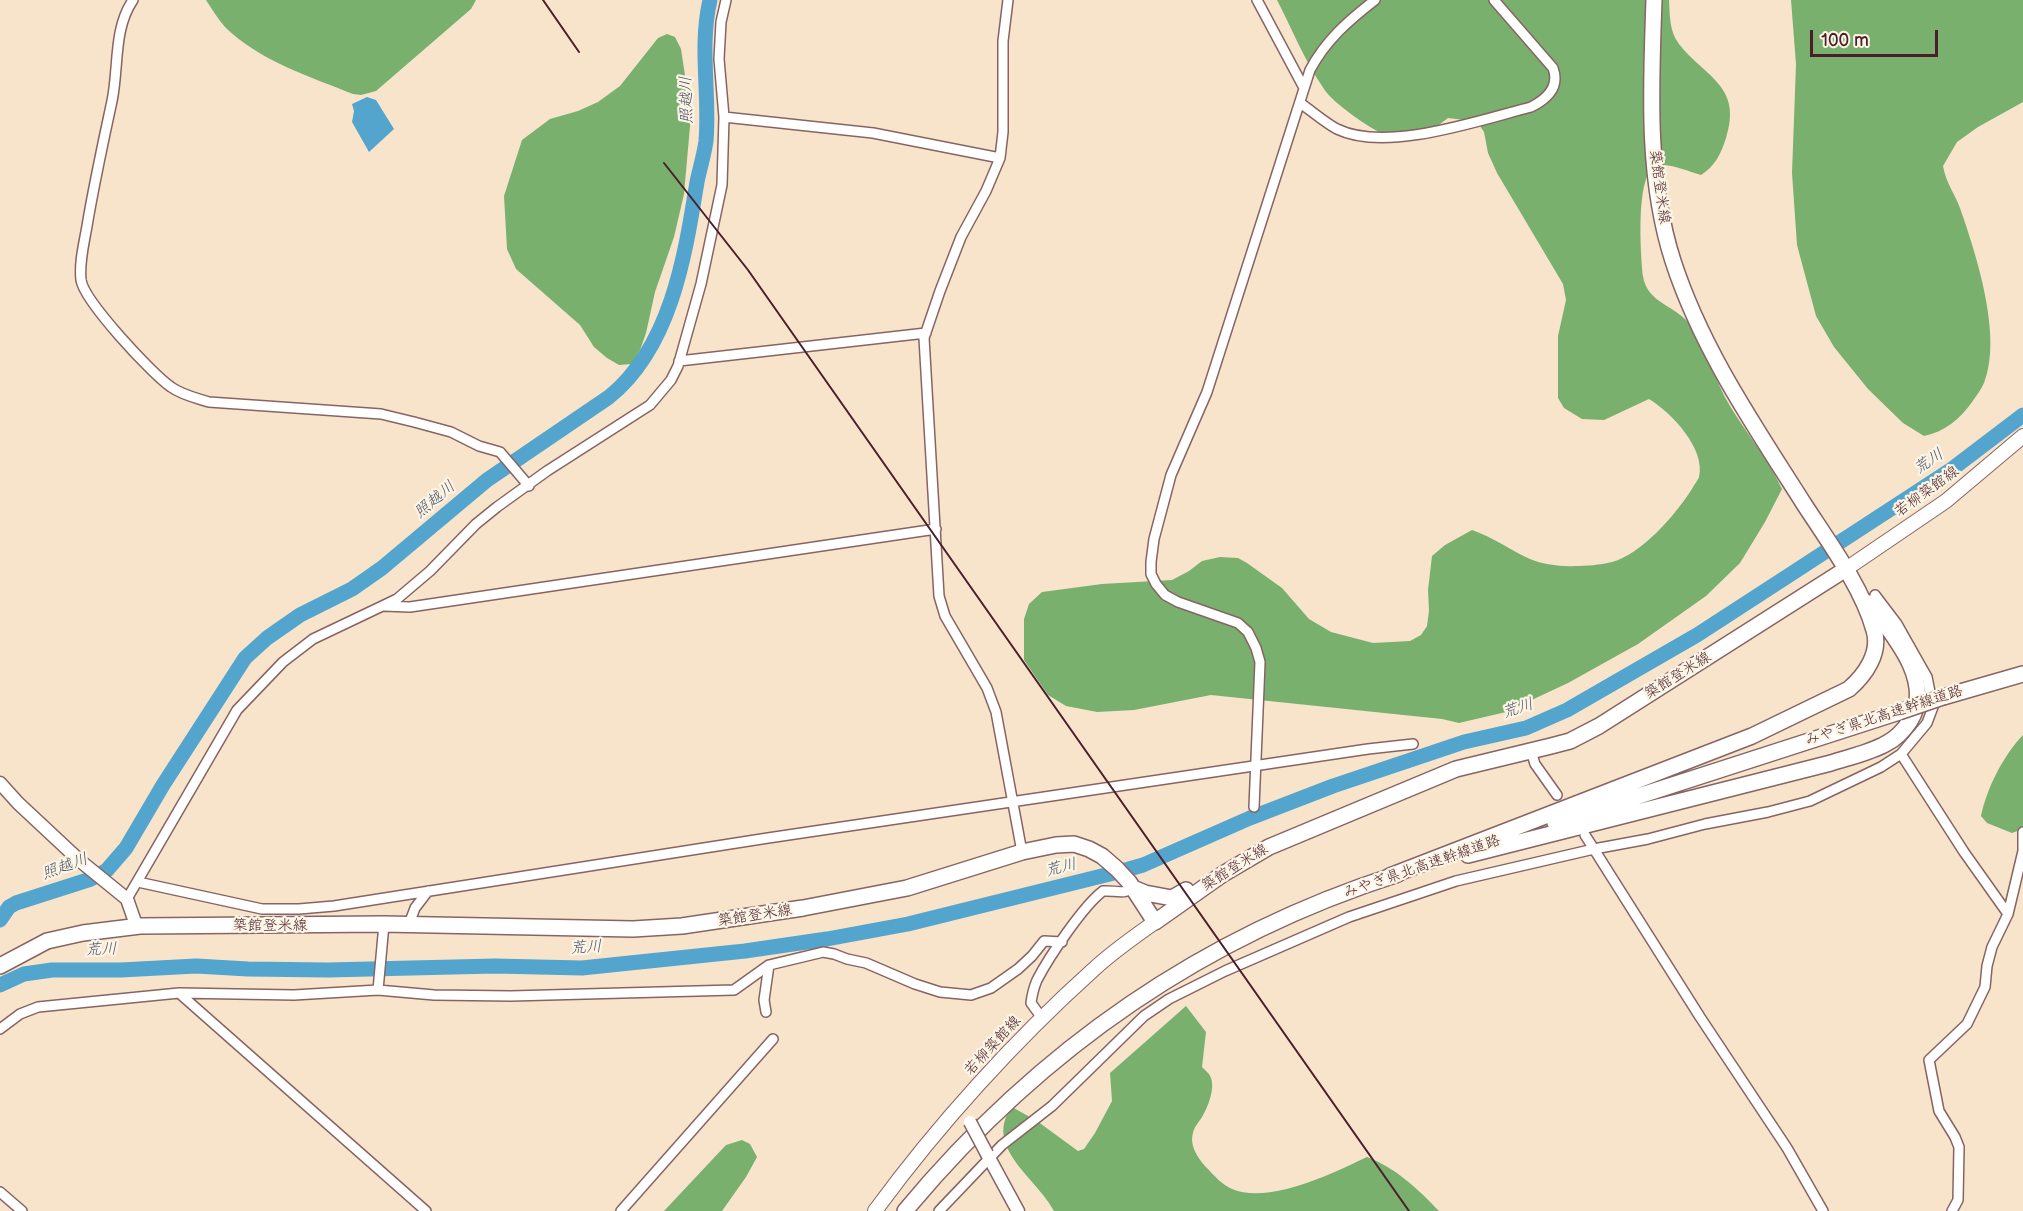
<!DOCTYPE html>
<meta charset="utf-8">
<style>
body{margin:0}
#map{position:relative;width:2023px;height:1211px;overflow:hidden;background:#f7e4cb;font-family:"Balsamiq Sans",sans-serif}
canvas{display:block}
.scale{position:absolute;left:1810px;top:30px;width:128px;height:27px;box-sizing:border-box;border:3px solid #4a1f2b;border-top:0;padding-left:8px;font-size:18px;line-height:21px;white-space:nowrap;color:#4a1f2b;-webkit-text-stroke:4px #fcf5e5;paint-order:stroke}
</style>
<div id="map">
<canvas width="2023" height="1211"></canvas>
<div class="scale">100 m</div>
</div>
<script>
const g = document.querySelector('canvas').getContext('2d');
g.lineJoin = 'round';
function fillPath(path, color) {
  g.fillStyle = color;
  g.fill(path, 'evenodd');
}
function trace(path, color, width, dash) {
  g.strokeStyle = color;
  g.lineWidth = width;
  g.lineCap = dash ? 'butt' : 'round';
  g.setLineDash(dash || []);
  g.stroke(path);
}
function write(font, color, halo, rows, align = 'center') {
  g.font = font + ' "Balsamiq Sans","Klee One",sans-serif';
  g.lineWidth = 4.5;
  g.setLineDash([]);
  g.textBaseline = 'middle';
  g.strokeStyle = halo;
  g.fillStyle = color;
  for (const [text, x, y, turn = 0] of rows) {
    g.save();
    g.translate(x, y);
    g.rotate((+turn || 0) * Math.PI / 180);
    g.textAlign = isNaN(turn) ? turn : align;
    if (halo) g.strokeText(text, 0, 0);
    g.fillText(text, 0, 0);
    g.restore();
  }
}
const forest = new Path2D(`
 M206 0H476L471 9 376 91 361 95 353 94C308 76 260 61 225 27 218 19 212 9 206 0Z
 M1277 0H1669C1670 15 1669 31 1679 44 1705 77 1743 86 1726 138 1721 154 1715 166 1701 175 1688 171 1672 164 1659 165 1634 167 1641 257 1643 276 1647 304 1677 305 1692 327 1709 351 1715 382 1730 406 1747 434 1768 459 1782 489L1765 522 1740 563 1706 596 1638 644 1568 683 1506 712 1459 723 1442 719 1211 695 1134 710 1097 712 1066 706 1048 695 1024 660V619L1029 604 1042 592 1102 584 1172 580 1189 571 1202 561 1220 557 1238 558 1247 563 1282 588 1309 619 1331 632 1373 643 1410 641 1421 635 1427 626 1429 611 1428 590 1432 556 1445 545 1472 530C1493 537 1510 550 1530 559 1541 564 1562 567 1575 566 1586 566 1600 565 1612 562 1642 554 1676 514 1692 489 1694 485 1698 480 1699 477 1706 449 1671 412 1649 399L1604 420 1582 419 1564 408 1558 398V336L1566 300 1563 284 1497 173 1488 153 1484 132 1480 126 1473 121 1448 118C1436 127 1419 141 1403 141 1386 141 1333 104 1324 89 1305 62 1292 29 1277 0Z
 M1791 0H2023V102L1978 127 1957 142 1943 166C1946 183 1954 192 1960 208 1976 254 2003 336 1984 383 1981 390 1976 396 1972 402 1960 419 1944 432 1924 436L1903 423 1868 389 1834 347 1816 316 1797 245 1792 173 1796 64Z
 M667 34 675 37 681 49 691 115 684 194 674 237 655 292 646 333 640 350 632 364 619 365 607 358 594 347 580 325 516 269 507 249 504 196 522 140 550 119 578 111 598 102 620 86 658 38Z
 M2023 735V829L2012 833 1987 823 1981 816C1987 788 2003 756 2023 735Z
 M1186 1006 1206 1032 1202 1067C1205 1070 1210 1074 1211 1078 1215 1089 1208 1107 1202 1117 1199 1122 1194 1127 1193 1133 1189 1146 1199 1160 1208 1169 1214 1176 1223 1185 1232 1189 1269 1205 1333 1173 1367 1157 1396 1168 1418 1189 1439 1211H1054C1040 1183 994 1154 1005 1120 1006 1116 1010 1111 1012 1107L1037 1121 1078 1151 1084 1149 1095 1133 1112 1101 1110 1073Z
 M742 1140 750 1144 757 1157 746 1177 722 1211H664L726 1145Z`);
const water = new Path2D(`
 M367 97 376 100 394 129 369 152 352 122 354 111 352 104Z`);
const river = new Path2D(`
 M0 920 9 907 16 903 91 879 107 870 126 848 163 785 245 658 267 638 300 615 352 589 382 568 487 480 609 397C671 347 685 256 697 182 700 168 704 155 706 141 710 94 699 47 710 0
 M0 985 24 974 52 970H121L196 966 248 969 328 970 495 966 582 968 745 951 827 939 908 924 1122 871 1143 865 1250 818 1333 786 1464 742 1526 728 1567 710 1697 635 1791 574 1952 469 2023 415`);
const minor = new Path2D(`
 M133 0C113 29 119 68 112 101 103 143 94 184 87 226 84 244 79 262 81 280 84 301 152 374 171 387 182 395 196 398 209 402L381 414 414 422 451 432 479 446 500 452 529 486
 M1008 0 1003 41V132L1000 158 986 191 961 237 940 291 924 338 939 596 945 616 987 688 996 712 1022 852
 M1257 0 1304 88
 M1300 103C1312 111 1324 122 1337 129 1386 153 1480 120 1531 107 1547 99 1560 87 1553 68L1494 0
 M724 117 873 133 1000 158
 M679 361 926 333
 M384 606 410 607 936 529
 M1531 751 1535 764 1557 795
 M1901 754 1964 852 2008 914
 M1254 807 1259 687 1260 662 1256 648 1248 632 1238 623 1178 602 1165 595 1156 584 1151 574V562L1154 539 1171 475 1207 392 1310 70C1326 40 1348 21 1375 0
 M1585 835 1700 1017 1787 1148 1823 1211
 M138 882 262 909H299L334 906 768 838 1368 749 1413 744
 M127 899 237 710 283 662 313 639 397 599 430 571 476 524 497 507 547 471 650 405 671 380 678 366 701 284 722 185 724 117 719 59 721 22 726 0
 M409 924 415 908 428 891
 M769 965 823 952 834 954 847 959 866 963 915 984 940 992 971 995 991 988 1018 969 1032 956 1044 941 1062 942
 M378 990 384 924
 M179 993 426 1211
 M1042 1018 1031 1003C1032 995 1034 987 1037 980 1049 957 1083 906 1103 891 1114 890 1124 895 1133 888
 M0 1029 20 1014 38 1007 179 993 294 995 378 990 434 995 511 996 734 990 769 965 764 1000 766 1012
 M0 1192 22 1211
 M621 1211 773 1039
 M939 1211 1002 1145 1052 1106 1144 1016 1169 999 1225 971 1349 917 1456 881 1594 849 1648 839 1705 824 1768 812 1810 801 1881 767 1901 754 1927 723 1933 707 1927 677 1919 663 1897 624 1875 595
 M1952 1211 1958 1200 1959 1147 1955 1137 1939 1111 1929 1060 1967 1024 1985 987 1987 966 1992 947 2008 914 2023 851V832`);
const tertiary = new Path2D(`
 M0 783 18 803 79 860 127 899 135 922 140 926
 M987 1154 1018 1211`);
const secondary = new Path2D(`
 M1846 569 1946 501 2023 436
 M875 1211C937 1126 1015 1040 1093 970 1112 952 1134 937 1155 922`);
const primary = new Path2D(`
 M1943 697 2023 674
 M1555 823 1899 712
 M1468 855 1831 763C1849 757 1870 753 1887 743 1897 738 1904 730 1910 721 1935 681 1892 634 1869 603
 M1390 876 1752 736 1849 689C1865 675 1881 653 1874 630 1862 587 1828 541 1804 504 1754 425 1702 350 1673 261 1646 177 1651 87 1654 0
 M1133 888 1145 893 1172 898 1186 890
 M0 966 47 941 83 933 140 926 384 924 633 929 682 926 803 908 907 888 1022 852 1056 845 1074 844 1089 849 1102 856 1117 869 1129 882 1155 922 1223 874 1269 847 1456 769 1551 746 1570 741 1599 726 1846 569
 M905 1211C1037 1052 1201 937 1398 874`);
const rail = new Path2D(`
 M543 0 579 52
 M664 163 748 270 1409 1211`);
const tertiaryBridge = new Path2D(`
 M970 1122 987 1154`);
const primaryBridge = new Path2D(`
 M1899 712 1943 697`);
const streetNames = [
 ["築館登米線",1659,187,82],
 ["若柳築館線",1927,492,-36],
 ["築館登米線",1678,676,-32],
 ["みやぎ県北高速幹線道路",1884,716,-18],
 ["みやぎ県北高速幹線道路",1422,867,-19],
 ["築館登米線",1235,868,-32],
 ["築館登米線",755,916,-9],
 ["築館登米線",270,926],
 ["若柳築館線",993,1046,-47]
];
const waterNames = [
 ["照越川",687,100,-91],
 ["荒川",1929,462,-34],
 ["照越川",435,500,-40],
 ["荒川",1518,709,-18],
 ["照越川",65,867,-20],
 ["荒川",1061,868,-14],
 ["荒川",586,948,-4],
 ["荒川",101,950,-2]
];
fillPath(forest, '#79b06e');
fillPath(water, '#53a5ce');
trace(river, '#53a5ce', 15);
trace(minor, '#876463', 12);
trace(tertiary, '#876463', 15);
trace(secondary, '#876463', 16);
trace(primary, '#876463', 18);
trace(minor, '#fff', 9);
trace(tertiary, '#fff', 12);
trace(secondary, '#fff', 14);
trace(primary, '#fff', 15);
trace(rail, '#4a1f2b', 2);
trace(tertiaryBridge, '#876463', 15, []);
trace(primaryBridge, '#876463', 18, []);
trace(tertiaryBridge, '#fff', 12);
trace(primaryBridge, '#fff', 15);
write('15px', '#4a1f2b', '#fcf5e5', streetNames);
write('italic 16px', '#4e556c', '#fcf5e5', waterNames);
</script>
